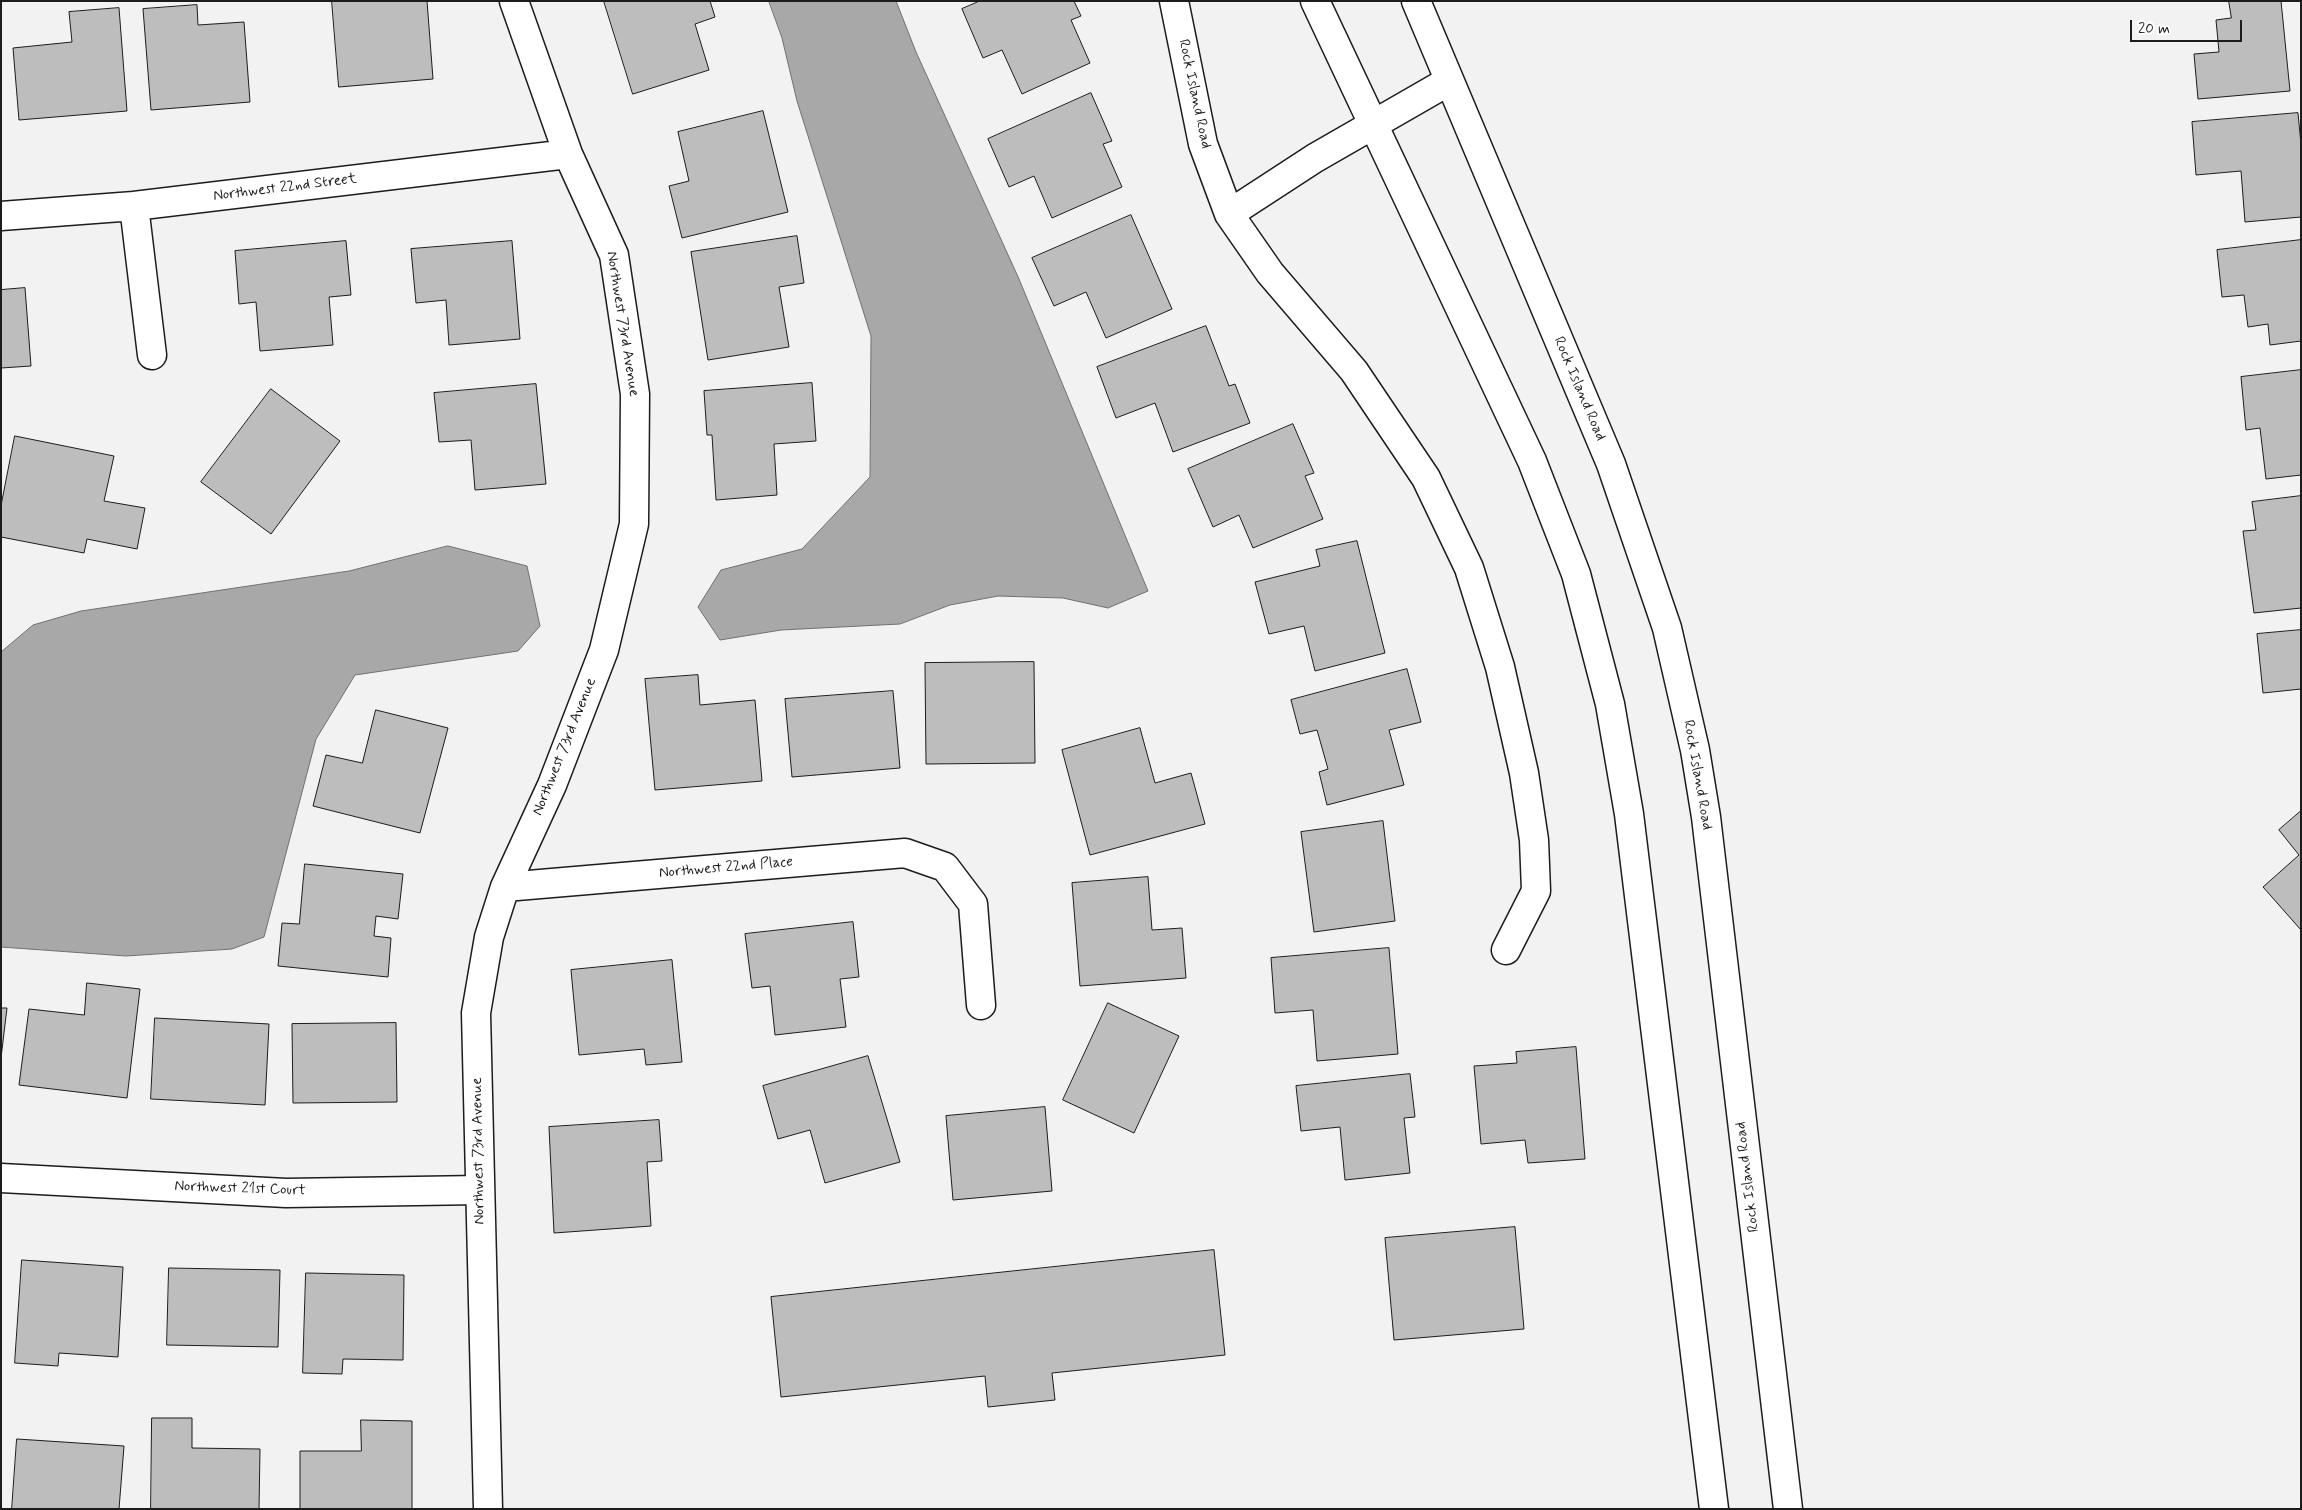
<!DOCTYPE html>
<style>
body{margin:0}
#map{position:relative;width:2302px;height:1510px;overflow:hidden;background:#f2f2f2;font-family:Mynerve,sans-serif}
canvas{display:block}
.frame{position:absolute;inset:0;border:2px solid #1c1c1c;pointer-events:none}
.scale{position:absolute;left:2130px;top:20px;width:112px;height:22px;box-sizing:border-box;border:2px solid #1c1c1c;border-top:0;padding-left:6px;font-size:15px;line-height:18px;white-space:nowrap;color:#1c1c1c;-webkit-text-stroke:4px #fff;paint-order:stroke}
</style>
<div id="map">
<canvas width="2302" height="1510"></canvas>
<div class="frame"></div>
<div class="scale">20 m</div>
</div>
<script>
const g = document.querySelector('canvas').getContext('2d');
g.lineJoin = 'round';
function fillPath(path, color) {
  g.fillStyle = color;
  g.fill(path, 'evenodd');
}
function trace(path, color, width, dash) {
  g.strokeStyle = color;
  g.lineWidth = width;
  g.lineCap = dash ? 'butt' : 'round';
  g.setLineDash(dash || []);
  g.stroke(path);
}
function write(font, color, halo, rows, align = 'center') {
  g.font = font + ' Mynerve,sans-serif';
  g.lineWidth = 4;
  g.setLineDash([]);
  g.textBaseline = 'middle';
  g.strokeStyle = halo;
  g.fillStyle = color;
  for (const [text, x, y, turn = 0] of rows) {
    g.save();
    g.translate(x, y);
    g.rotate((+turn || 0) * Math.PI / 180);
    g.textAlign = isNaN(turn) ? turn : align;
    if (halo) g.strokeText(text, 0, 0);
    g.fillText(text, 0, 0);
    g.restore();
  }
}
const water = new Path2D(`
 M769 1H896L916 52 1019 279 1148 591 1108 608 1063 598 998 596 950 605 900 624 781 630 720 640 698 607 721 570 802 549 870 477 871 336 797 101 782 38Z
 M448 546 527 566 540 626 518 651 355 675 316 739 264 937 232 949 126 956 1 947V652L33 625 81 611 349 571Z`);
const building = new Path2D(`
 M332 1H427L433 79 339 87Z
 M604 1H710L715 17 695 24 709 70 633 94Z
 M980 1H1074L1081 16 1071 20 1090 63 1022 94 1002 50 983 58 962 9Z
 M2229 1H2281L2290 91 2198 99 2194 54 2219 52 2216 20 2231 18Z
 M197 5 198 25 244 22 250 102 151 110 143 9Z
 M119 8 127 111 19 120 13 48 72 42 69 12Z
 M1091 93 1112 141 1103 144 1122 187 1052 218 1034 176 1009 187 988 139Z
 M763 111 788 212 682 238 669 186 689 181 678 132Z
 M2298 113 2301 144V217L2245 222 2241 171 2196 175 2192 122Z
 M1131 215 1172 309 1106 338 1086 292 1054 306 1032 258Z
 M797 236 804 283 779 287 789 347 708 360 691 252Z
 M2301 240V341L2270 345 2268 324 2248 327 2244 295 2222 297 2217 250Z
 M346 241 351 295 329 297 333 345 260 351 256 302 239 304 235 251Z
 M512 241 520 339 449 345 446 300 416 303 411 249Z
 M25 288 31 366 1 368V290Z
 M1206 326 1229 386 1235 384 1250 423 1173 452 1155 403 1116 418 1097 367Z
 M2301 370V475L2266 479 2260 428 2246 430 2241 377Z
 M812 383 816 441 774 444 777 495 716 500 712 435H707L704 391Z
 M536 384 546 484 475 490 471 440 439 442 434 393Z
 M271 389 340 441 271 534 201 482Z
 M1293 424 1314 473 1305 476 1323 519 1253 548 1239 515 1213 527 1188 469Z
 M15 436 114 456 104 501 145 508 137 549 87 539 84 553 1 537V506Z
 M2301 496V608L2254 613 2243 531 2256 530 2252 502Z
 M1357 541 1385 653 1315 671 1304 626 1269 634 1255 582 1320 566 1316 550Z
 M2301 630V689L2263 693 2257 634Z
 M1034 662 1035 763 926 764 925 663Z
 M1407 669 1421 722 1389 730 1404 785 1327 805 1319 772 1328 769 1317 730 1300 734 1291 700Z
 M698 675 700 705 755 700 762 781 655 790 645 679Z
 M893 691 900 768 792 777 785 699Z
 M376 710 448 728 420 833 313 806 326 755 362 763Z
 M1140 728 1155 783 1191 773 1205 824 1090 855 1062 750Z
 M2301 811V930L2263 887 2299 855 2279 830Z
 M1383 821 1395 921 1314 932 1301 832Z
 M305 864 403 874 398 919 376 916 374 936 391 938 388 977 278 966 282 923 299 924Z
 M1148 877 1152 930 1182 928 1186 978 1080 986 1072 883Z
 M853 922 859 977 840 979 846 1027 775 1035 770 986 752 988 745 934Z
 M1389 948 1398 1054 1317 1061 1313 1010 1275 1013 1271 958Z
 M672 960 682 1062 646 1065 644 1049 579 1055 571 970Z
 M87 983 140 989 127 1098 19 1085 29 1009 84 1015Z
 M1108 1003 1179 1036 1134 1133 1063 1100Z
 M1 1008H7L1 1058Z
 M155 1018 269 1024 265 1105 151 1099Z
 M396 1023 397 1102 293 1103 292 1024Z
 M1576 1047 1585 1159 1528 1163 1525 1140 1481 1144 1474 1066 1517 1063 1516 1052Z
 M868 1056 900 1162 825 1183 810 1130 778 1139 763 1086Z
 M1410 1074 1415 1117 1404 1118 1410 1173 1345 1180 1340 1127 1301 1131 1296 1086Z
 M1045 1107 1052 1191 953 1200 946 1116Z
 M659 1120 662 1161 647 1162 651 1226 554 1233 549 1127Z
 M1515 1227 1524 1329 1394 1340 1385 1238Z
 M1214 1250 1225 1355 1052 1373 1055 1400 988 1407 985 1376 781 1397 771 1297Z
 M22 1260 123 1267 118 1357 59 1353 58 1366 15 1363Z
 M169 1268 280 1270 278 1347 167 1345Z
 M306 1273 404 1275 403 1360 343 1359 342 1374 303 1373Z
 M152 1418H192V1448L260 1449 259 1509H151Z
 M361 1420 412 1421V1509H300V1451H361Z
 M17 1439 124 1446 119 1509H12Z`);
const street = new Path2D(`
 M1174 1 1203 144 1229 214 1270 273 1354 371 1426 478 1469 568 1500 667 1524 773 1534 840 1536 891 1506 950
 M134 206 152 355
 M1229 214 1315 158 1449 81
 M1 216 134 206 568 154
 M505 887 905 853 945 867 973 904 981 1005
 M1 1178 286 1193 480 1190
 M488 1509 476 1013 489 937 505 887 552 785 604 650 634 524 635 394 614 255 568 154 514 1`);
const secondary = new Path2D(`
 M1315 1 1532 461 1576 574 1610 704 1629 814 1714 1509
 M1416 1 1611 464 1667 628 1695 750 1706 817 1788 1509`);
const streetNames = [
 ["Rock Island Road",1194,94,78],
 ["Northwest 22nd Street",285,188,-7],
 ["Northwest 73rd Avenue",622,324,81],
 ["Rock Island Road",1579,389,67],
 ["Northwest 73rd Avenue",565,747,-68],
 ["Rock Island Road",1697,775,80],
 ["Northwest 22nd Place",726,868,-5],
 ["Northwest 73rd Avenue",479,1151,-91],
 ["Rock Island Road",1748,1177,-97],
 ["Northwest 21st Court",240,1189,2]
];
fillPath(water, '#a8a8a8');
trace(water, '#707070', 1);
fillPath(building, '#bdbdbd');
trace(building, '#1c1c1c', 1);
trace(street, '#1c1c1c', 31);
trace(secondary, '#1c1c1c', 31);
trace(street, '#fff', 28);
trace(secondary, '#fff', 28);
write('15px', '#1c1c1c', '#fff', streetNames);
</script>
